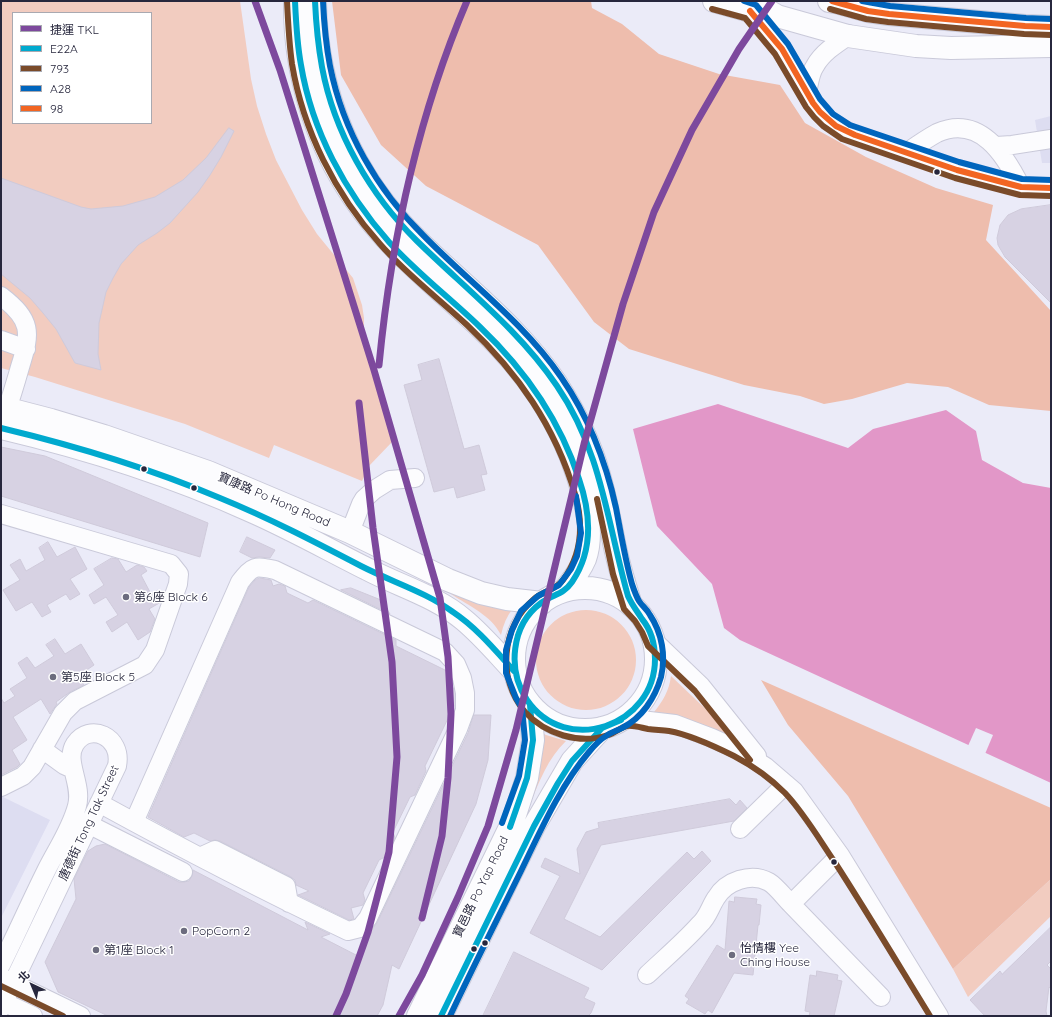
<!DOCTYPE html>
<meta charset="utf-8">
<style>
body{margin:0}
#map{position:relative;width:1052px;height:1017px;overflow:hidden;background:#ebebf8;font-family:Quicksand,"Noto Sans TC",sans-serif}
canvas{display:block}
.frame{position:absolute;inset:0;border:2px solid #27273d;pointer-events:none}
.legend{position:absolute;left:12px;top:12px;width:140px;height:112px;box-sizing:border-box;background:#fff;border:1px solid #a9a9b1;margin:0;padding:5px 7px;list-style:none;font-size:12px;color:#27273d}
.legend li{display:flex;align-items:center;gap:8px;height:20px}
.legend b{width:20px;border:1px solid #a9a9b1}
.north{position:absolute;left:12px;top:965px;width:40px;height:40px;-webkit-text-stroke:3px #fff;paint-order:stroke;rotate:316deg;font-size:11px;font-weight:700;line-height:16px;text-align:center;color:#27273d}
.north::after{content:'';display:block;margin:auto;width:14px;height:18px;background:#27273d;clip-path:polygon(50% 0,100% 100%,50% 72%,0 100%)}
</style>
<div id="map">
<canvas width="1052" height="1017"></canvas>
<div class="frame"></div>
<ul class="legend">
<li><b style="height:5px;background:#7d499d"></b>捷運 TKL</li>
<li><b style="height:5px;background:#00a9ce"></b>E22A</li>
<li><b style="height:5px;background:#7a4b2a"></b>793</li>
<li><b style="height:5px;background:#0065bd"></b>A28</li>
<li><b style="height:5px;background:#f26522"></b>98</li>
</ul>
<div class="north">北</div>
</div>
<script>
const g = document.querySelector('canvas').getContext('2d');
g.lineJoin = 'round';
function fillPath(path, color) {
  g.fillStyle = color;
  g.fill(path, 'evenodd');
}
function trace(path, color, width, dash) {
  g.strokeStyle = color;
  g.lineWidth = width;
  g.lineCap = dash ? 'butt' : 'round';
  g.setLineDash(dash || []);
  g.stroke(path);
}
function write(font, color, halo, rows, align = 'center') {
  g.font = font + ' Quicksand,"Noto Sans TC",sans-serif';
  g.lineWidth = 3;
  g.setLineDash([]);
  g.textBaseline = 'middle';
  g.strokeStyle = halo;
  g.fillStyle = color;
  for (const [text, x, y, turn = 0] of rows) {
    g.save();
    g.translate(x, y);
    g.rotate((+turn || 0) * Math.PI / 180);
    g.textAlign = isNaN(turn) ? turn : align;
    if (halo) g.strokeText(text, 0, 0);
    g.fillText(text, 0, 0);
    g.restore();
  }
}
const built = new Path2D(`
 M1051 116V163H1042L1035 120Z
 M1 796 50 820 1 918Z`);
const green = new Path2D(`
 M1 1H240L251 79 257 106 266 134 276 160 302 210 317 234 353 278 362 305 364 318V346L392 442 369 466 362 481 274 445 269 458 185 424 35 377 1 368ZM13 13H151V123H13Z
 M452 590 513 608C507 616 503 625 501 635 491 615 469 606 451 594Z
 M536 660a50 50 0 1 1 100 0a50 50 0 1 1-100 0Z
 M671 676 735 737 732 740 699 724 654 712C663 701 669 691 671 676Z
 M541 732 546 735 566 741C548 758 539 782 530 804Z
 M1051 879V916L968 997 953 969Z`);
const forest = new Path2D(`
 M332 1H591L592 8 622 24 659 54 719 74 780 85 805 123 866 157 936 188 993 205 986 240 1051 311V411L989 405 948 387 907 383 852 399 824 404 800 396 744 385 629 349 594 322 538 245 426 186 381 145 341 75Z
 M761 680 1051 808V879L953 969 848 796 788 725Z`);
const water = new Path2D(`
 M718 404 848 448 873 429 946 410 976 431 982 460 1023 483 1051 488V783L740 640 724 628 712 584 657 526 633 429Z`);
const pier = new Path2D(`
 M976 728 993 735 985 754 968 746Z`);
const building = new Path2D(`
 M229 128 234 131 221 157 210 175 198 192 170 223 157 233 138 245 121 264 113 278 106 292 99 323 98 354 101 370 75 363 56 329 43 313 30 298 1 274V178L81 207 91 209 123 206 155 197 183 180 206 158Z
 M1051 205V303L1005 257 998 245 997 238 1000 225 1008 215 1021 209Z
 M439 359 464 449 479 445 487 474 481 475 485 490 457 498 454 487 434 492 404 385 422 380 418 365Z
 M1 447 45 456 208 523 200 557 1 496Z
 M247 537 275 550 270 558 259 557 252 558 240 552Z
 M48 542 57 557 75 547 87 569 70 579 80 594 70 600 66 594 47 605 51 612 42 617 32 602 16 611 3 590 20 580 10 565 20 559 26 571 45 560 39 548Z
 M112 558 118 559 126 572 137 565 144 567 147 571 141 575 151 594 158 590 162 597 161 602 149 609 155 619 150 632 138 640 127 622 112 632 106 622 118 615 106 597 94 604 89 595 104 585 94 569Z
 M260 578 271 580 273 586 279 584 285 586 287 593 308 603 313 600 396 640V646L447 671 454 690V706L425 766 426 771 415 795 410 797 393 832 395 838 385 857 379 860 363 893 365 900 363 905 351 908 354 919 349 920 298 895 309 891 296 885 295 880 291 877 220 841 215 840 210 841 194 833 184 837 148 817 249 587 255 580Z
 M351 588 381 600 390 614 341 590Z
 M55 639 65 654 81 644 94 665 78 676 84 685 70 692 56 702 57 704 50 714 41 699 13 717 27 740 12 750 20 764 17 767 1 775V698L4 703 15 696 10 689 27 678 18 663 27 657 35 668 54 656 46 645Z
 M474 715H491L488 760 476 804 399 969 392 965 383 1005 377 1016H108L58 992 45 962 76 899 74 879 88 851 96 846 105 844 179 882H184L189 881 192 876 193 870 308 930 305 922 330 934 321 937 358 956 368 935 377 923 468 733Z
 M730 799 736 805 740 800 747 808 734 821 601 845 564 919 600 937 687 852 694 859 702 851 711 861 602 970 530 933 560 876 541 867 545 858 580 874 577 849 586 832 599 828 598 823Z
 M735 897 757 899 756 904 761 905 759 925H758L753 975 734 973 712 1013 708 1010 705 1014 686 1003 689 999 685 996 717 945 725 950 729 901 734 902Z
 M1051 927V961L1047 965 1051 969V989L1049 987 1046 1011 1047 1016H985L970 1000 1000 971 1002 974Z
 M514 952 589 988 584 998 595 1003 591 1013 588 1016H483Z
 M817 971 838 975 837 980 842 981 834 1016H809L810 1012 805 1011 810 975 816 976Z`);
const minor = new Path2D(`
 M750 11 782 49 790 62 813 103 820 112 836 126 855 135 957 170 1021 187 1051 188
 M807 93C809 84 810 73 815 66 822 53 836 44 848 36
 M996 146 1012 145 1051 139
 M906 153C916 146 926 139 937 133 980 114 1005 155 1021 187
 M1 296C32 320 31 332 20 367 16 381 12 395 7 409
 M1 340 26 349
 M1 514 171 564 179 574 178 584 155 650 145 665 75 701 63 713 32 767 23 776 1 787
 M350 532 361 504 364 499 374 490 390 480 415 478
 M654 641 701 686 757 756
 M624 718 675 724 712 738 741 751 766 767 794 791 840 855 939 1016
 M42 749 64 765 73 769
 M99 803C181 848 264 891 348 931L360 928 368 918 458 729 465 710V693L462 678 456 664 445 652 275 570C255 566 253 565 240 582L134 822
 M88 824 183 872
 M740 829 786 784
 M204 855 215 850 286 886 289 903
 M791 904 881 997
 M1 965C17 933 31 901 47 869 57 849 71 829 77 806 83 784 64 761 75 744 89 722 123 736 117 766L1 1008
 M647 975C665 958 684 942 700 924 708 917 710 907 716 898 726 881 751 872 769 882 776 886 785 898 791 904L840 855
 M3 978 81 1016
 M1 1001 33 1016`);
const major = new Path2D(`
 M295 1C294 71 315 141 354 198 388 249 437 286 480 327 525 369 560 419 578 477 586 503 594 533 585 559 580 571 572 581 564 591
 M315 1C316 92 352 178 418 241 465 287 519 328 556 383 574 411 590 442 599 475 605 496 609 516 613 537 617 560 624 583 631 605
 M714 1 750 11 775 16
 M832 1 868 11 889 14 1025 26 1051 27
 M848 36 916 46 951 48 1051 46
 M1 407 51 420 104 436 208 472 350 532 448 580 481 593 507 599 542 603
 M1 428C86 448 171 475 251 511 290 528 329 550 367 569 399 586 436 596 464 620 482 635 498 654 514 671
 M514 659a71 71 0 1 1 142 0a71 71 0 1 1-142 0Z
 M418 1016 513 821 527 778 533 740 530 705
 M441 1016 534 826 572 761 602 728`);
const highway = new Path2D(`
 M752 1 777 16 848 36
 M829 1 834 2`);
const bus1 = new Path2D(`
 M295 1C296 23 297 44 301 65 312 131 345 192 389 242 417 273 450 298 480 327 524 369 560 420 579 479 591 514 594 550 572 582 563 595 553 594 541 603 511 625 507 670 527 700 566 757 655 726 655 659 655 645 651 630 642 619 637 611 632 605 628 596 607 522 602 452 557 386 519 330 466 289 417 241 370 195 334 132 322 67 318 45 316 23 315 1
 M1 428C76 446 149 468 220 498 269 518 315 542 361 566 392 582 426 592 453 612 477 628 495 650 514 671
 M510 827 527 778 533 740 530 705
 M441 1016 534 826 558 783 572 761 602 728 621 720`);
const bus2 = new Path2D(`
 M287 1C288 22 289 43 292 64 303 130 335 194 380 244 406 274 438 298 467 325 518 373 555 426 575 494 584 525 582 554 563 580 556 590 543 591 534 599 501 627 497 679 525 712 545 734 580 745 608 735 615 733 621 727 627 726 634 725 642 728 648 729 655 730 662 730 669 731 691 735 714 746 734 756 753 766 770 778 785 793 804 813 819 839 834 861 867 912 898 964 930 1016
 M712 9 745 18 775 54 806 107 814 117 823 126 842 139 955 178 1020 195 1051 196
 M830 9 866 19 888 22 1024 34 1051 35
 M597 499 613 574 624 609 635 621 642 632 648 646 695 691 750 760
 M1 986 63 1016`);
const bus3 = new Path2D(`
 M323 1C324 23 326 45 330 66 343 131 377 190 424 236 470 283 523 322 561 377 588 416 606 462 616 508 621 534 625 559 632 584 634 590 636 596 639 601 642 606 647 609 650 615 662 633 666 656 661 677 655 698 642 718 622 728 617 731 611 732 606 736 599 740 594 746 589 752 560 786 540 832 521 871 497 920 473 967 450 1016
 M744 1 756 5 788 44 820 99 833 114 850 125 959 162 1022 179 1051 180
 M862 1 890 6 1026 18 1051 19
 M502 823 519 776 525 740 522 708 516 698 506 673V650L512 630 521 611 538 596 559 585 571 569 577 556 581 533 576 496`);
const bus4 = new Path2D(`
 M832 1 868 11 889 14 1025 26 1051 27
 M750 11 782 49 813 103 820 112 836 126 855 135 957 170 1021 187 1051 188`);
const metro1 = new Path2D(`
 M255 1 280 70 374 370 440 598 448 657 451 714 448 778 442 836 422 918
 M379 365C391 241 418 116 467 1
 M336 1016 346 994 368 932 389 852 397 757 392 662 373 528 359 403
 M399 1016 422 975 458 897 488 826 516 730 584 444 623 304 654 212 692 130 739 49 772 1`);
const markers = [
 [937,172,3.5,"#27273d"],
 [144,469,3.5,"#27273d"],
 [194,488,3.5,"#27273d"],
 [126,597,4,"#6c6c7e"],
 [53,677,4,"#6c6c7e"],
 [834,862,3.5,"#27273d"],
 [184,931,4,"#6c6c7e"],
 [485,943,3.5,"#27273d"],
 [474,949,3.5,"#27273d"],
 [96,950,4,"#6c6c7e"],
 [732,955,4,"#6c6c7e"]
];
const streetNames = [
 ["寶康路 Po Hong Road",274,500,23],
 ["唐德街 Tong Tak Street",89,823,-65],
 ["寶邑路 Po Yap Road",481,887,-64]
];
const poiNames = [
 ["第6座 Block 6",134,597],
 ["第5座 Block 5",61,677],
 ["PopCorn 2",192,931],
 ["怡情樓 Yee",740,948],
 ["Ching House",740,962],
 ["第1座 Block 1",104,950]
];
fillPath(built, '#ddddf1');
fillPath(green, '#f2ccc0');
fillPath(forest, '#eebdad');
fillPath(water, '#e297c8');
fillPath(pier, '#ebebf8');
fillPath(building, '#d7d2e3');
trace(building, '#cfcada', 1);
trace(minor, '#c9c9d9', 20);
trace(major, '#c9c9d9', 24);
trace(highway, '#c9c9d9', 24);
trace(minor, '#fcfcfe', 18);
trace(major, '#fcfcfe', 22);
trace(highway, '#fcfcfe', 22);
trace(bus1, '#00a9ce', 6);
trace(bus2, '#7a4b2a', 6);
trace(bus3, '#0065bd', 6);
trace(bus4, '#f26522', 6);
trace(metro1, '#7d499d', 7);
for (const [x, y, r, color] of markers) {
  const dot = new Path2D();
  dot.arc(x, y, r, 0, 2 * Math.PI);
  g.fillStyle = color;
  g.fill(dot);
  trace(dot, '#fff', 1.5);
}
write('12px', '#27273d', '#fff', streetNames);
write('12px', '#27273d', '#fff', poiNames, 'left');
</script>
